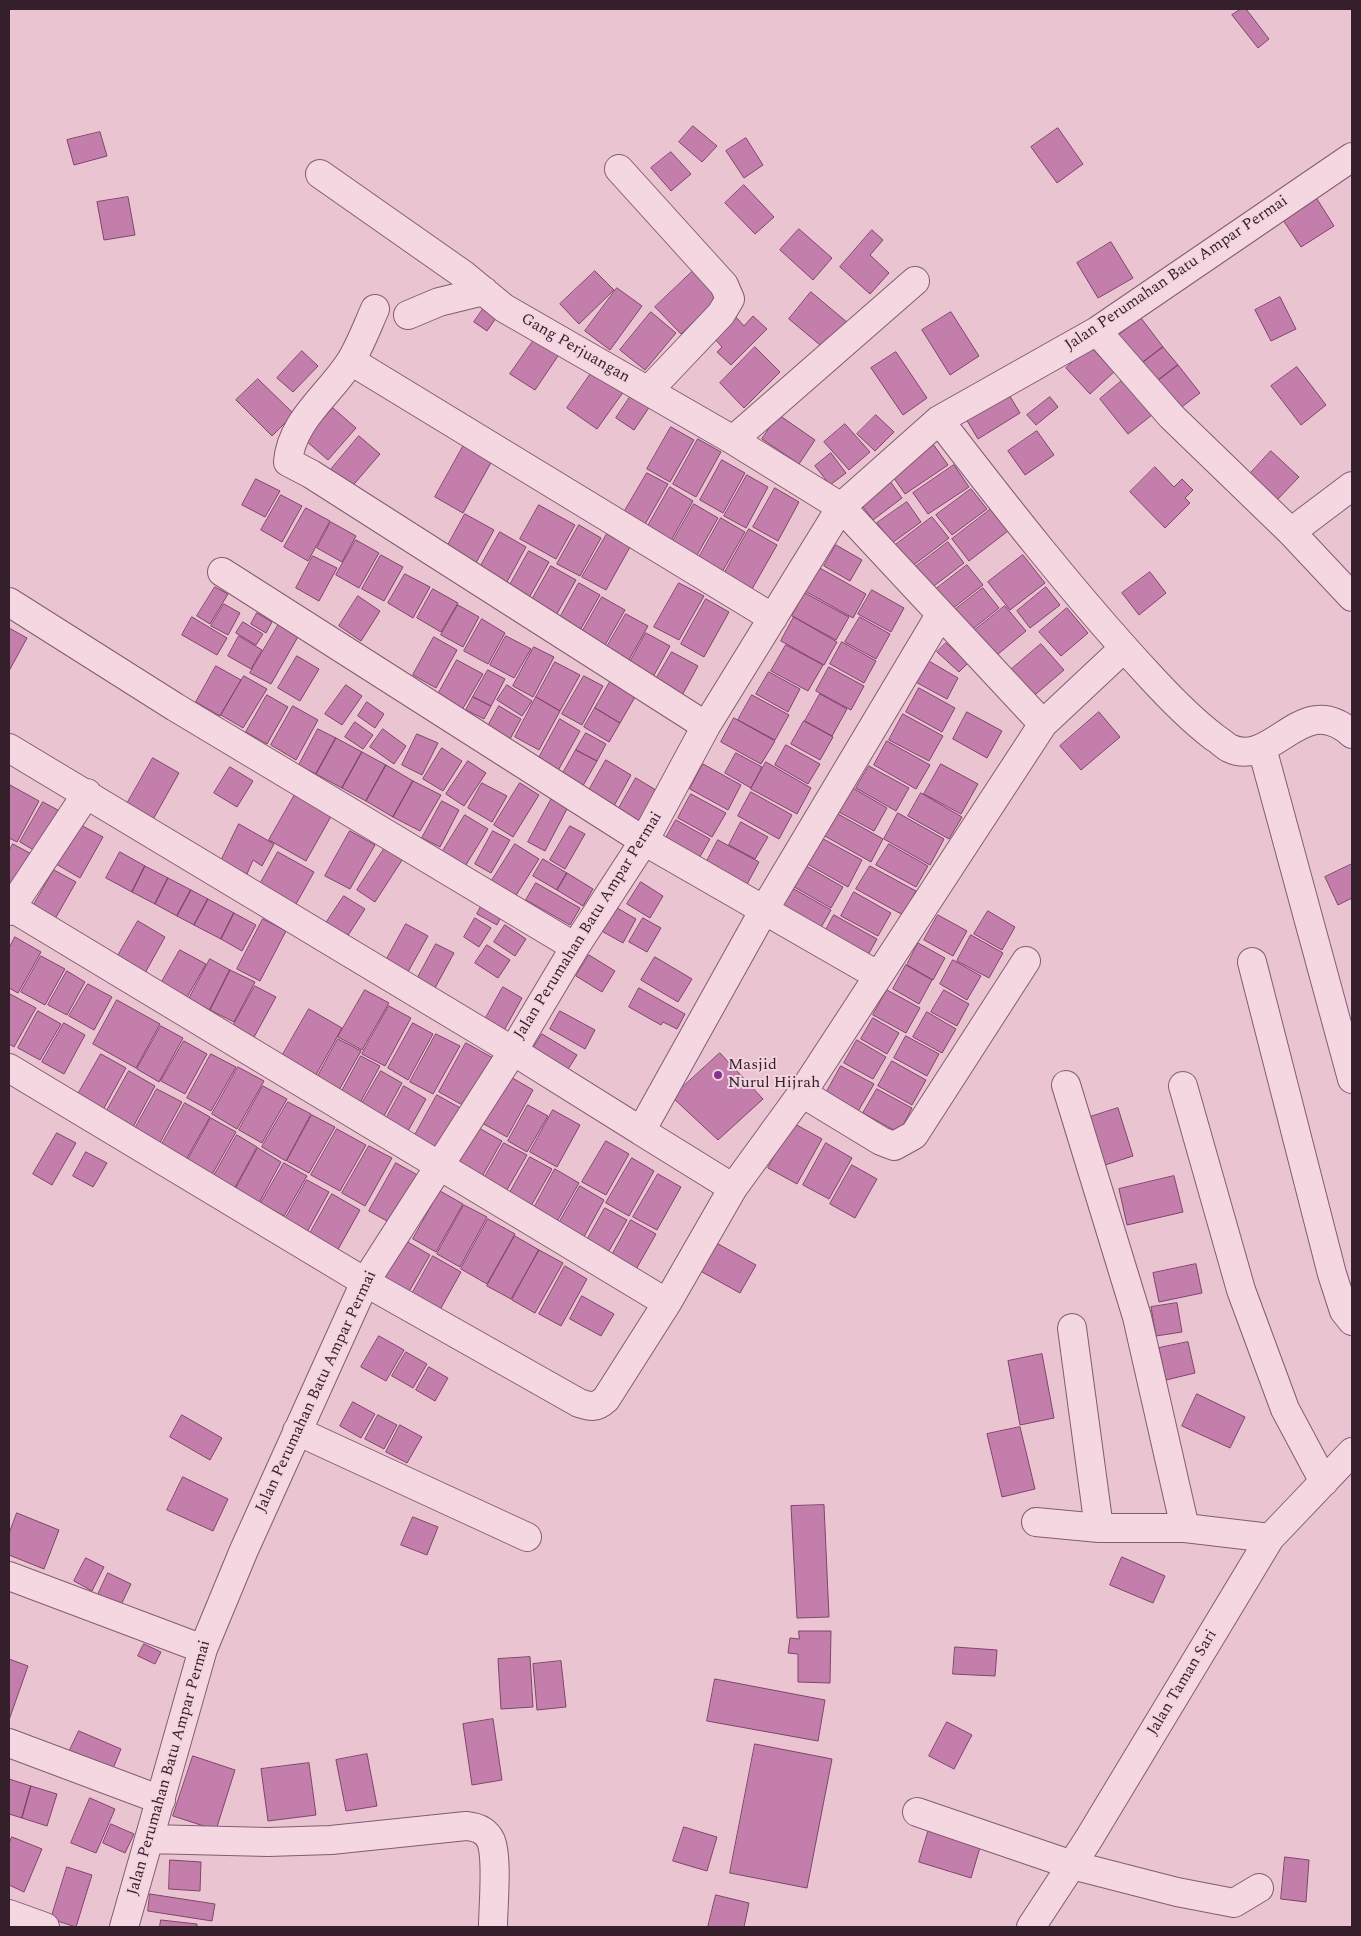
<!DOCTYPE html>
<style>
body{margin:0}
#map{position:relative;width:1361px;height:1936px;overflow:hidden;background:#eac4d1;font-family:Spectral,serif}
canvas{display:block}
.frame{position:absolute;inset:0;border:10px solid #341f2b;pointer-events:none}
</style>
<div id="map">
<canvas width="1361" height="1936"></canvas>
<div class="frame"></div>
</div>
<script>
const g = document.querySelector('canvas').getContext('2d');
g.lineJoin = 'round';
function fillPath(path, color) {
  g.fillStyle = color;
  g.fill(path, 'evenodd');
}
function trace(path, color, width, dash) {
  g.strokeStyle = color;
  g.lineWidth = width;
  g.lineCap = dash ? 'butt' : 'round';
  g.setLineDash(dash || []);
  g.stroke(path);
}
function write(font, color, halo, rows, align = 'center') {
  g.font = font + ' Spectral,serif';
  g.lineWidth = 4;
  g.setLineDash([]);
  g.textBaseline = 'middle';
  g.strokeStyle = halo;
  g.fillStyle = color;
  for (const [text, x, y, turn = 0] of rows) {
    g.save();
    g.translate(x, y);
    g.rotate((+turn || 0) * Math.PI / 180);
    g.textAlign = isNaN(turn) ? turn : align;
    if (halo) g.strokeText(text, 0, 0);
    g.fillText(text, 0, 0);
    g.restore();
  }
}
const building = new Path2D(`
 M1241 9H1246L1269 39 1258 48 1232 15Z
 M693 126 717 146 702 162 679 142Z
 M1058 128 1083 164 1057 183 1031 147Z
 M100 132 107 156 74 165 67 140Z
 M746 138 763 165 744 178 726 151Z
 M671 152 691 174 671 191 651 168Z
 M744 185 774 217 755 234 725 203Z
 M128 197 135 235 104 240 97 202Z
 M1317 199 1334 226 1301 247 1283 220Z
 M799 229 832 258 813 280 780 250Z
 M872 230 883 240 870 255 889 273 870 294 840 267Z
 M1111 242 1133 278 1098 298 1077 263Z
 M694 270 720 297 681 334 655 307Z
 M595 271 614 290 579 324 560 304Z
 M617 288 642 306 610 350 585 331Z
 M811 292 848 323 826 350 789 319Z
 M1280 297 1296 329 1271 341 1255 310Z
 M483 309 496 318 487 331 474 322Z
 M651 312 676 333 645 370 620 350Z
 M951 312 979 356 950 375 922 330Z
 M735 316 744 326 753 316 767 329 731 365 717 352 722 347 713 337Z
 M1141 318 1163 347 1138 366 1115 338Z
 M536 337 560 353 535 390 510 374Z
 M1090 346 1114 372 1090 394 1066 368Z
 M755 347 780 372 744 408 720 383Z
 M1163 347 1178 365 1152 385 1138 366Z
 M302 351 318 366 293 392 277 378Z
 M896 352 927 398 903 415 871 368Z
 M1178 365 1200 393 1174 413 1152 385Z
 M1297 367 1326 405 1301 425 1271 386Z
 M594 369 624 391 597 429 567 408Z
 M258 379 294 414 272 436 236 400Z
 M1124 379 1152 415 1128 434 1100 399Z
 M1008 393 1020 413 978 439 966 419Z
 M632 394 650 406 634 430 616 418Z
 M1050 397 1058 407 1036 425 1027 415Z
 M333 408 356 428 328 460 305 440Z
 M779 415 815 440 799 464 762 439Z
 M876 415 894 432 875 451 857 434Z
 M845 424 870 452 849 470 824 442Z
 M671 427 694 440 670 482 647 469Z
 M1037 431 1054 455 1025 475 1008 451Z
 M359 436 380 454 349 490 328 473Z
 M698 439 721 452 696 497 673 484Z
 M465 443 493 459 463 513 435 497Z
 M933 444 948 465 905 494 891 474Z
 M1271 451 1299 477 1275 502 1247 477Z
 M831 453 846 473 830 485 815 466Z
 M722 460 745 473 723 513 700 500Z
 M954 465 969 487 928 514 913 493Z
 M1155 467 1174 487 1182 479 1193 490 1185 498 1190 503 1165 528 1130 492Z
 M647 473 668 484 644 526 623 514Z
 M747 475 768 487 746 528 724 516Z
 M887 477 902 498 873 520 857 499Z
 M256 479 280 491 265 517 242 505Z
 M670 487 693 501 668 546 644 533Z
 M775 488 799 502 778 541 753 527Z
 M971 489 987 509 952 535 936 515Z
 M281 495 302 506 282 542 261 530Z
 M907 502 921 522 892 543 877 523Z
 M694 504 718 518 696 557 672 543Z
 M539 505 575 525 556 559 520 539Z
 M306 508 330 521 308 561 284 547Z
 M991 509 1008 531 969 561 952 539Z
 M465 514 494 530 471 572 442 556Z
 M932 517 949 538 911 567 894 546Z
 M721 518 745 532 721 574 697 561Z
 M331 522 356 536 342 562 317 548Z
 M579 525 601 538 580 576 557 564Z
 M749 529 777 545 752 589 724 574Z
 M500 532 526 547 502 591 475 576Z
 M607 534 630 547 606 590 582 577Z
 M356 540 379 553 359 588 336 575Z
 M948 542 964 563 930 589 914 568Z
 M836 545 862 560 850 581 824 566Z
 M529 551 549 562 526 603 506 592Z
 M381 555 403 567 384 601 362 589Z
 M1023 555 1045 583 1010 610 988 582Z
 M313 556 337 568 319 601 296 588Z
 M967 565 983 585 952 609 936 589Z
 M551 566 576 580 554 619 529 605Z
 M818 567 866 594 853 618 805 591Z
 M1150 572 1166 593 1139 615 1122 593Z
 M405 574 430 587 413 618 388 603Z
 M579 583 600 595 578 634 557 623Z
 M679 583 704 596 679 640 654 627Z
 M215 587 228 594 210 624 197 616Z
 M1046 587 1060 605 1030 628 1017 611Z
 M983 588 999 608 969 632 952 612Z
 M433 589 458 603 441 632 417 618Z
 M872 590 904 608 891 632 858 614Z
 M805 593 849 617 836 640 792 616Z
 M358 596 380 611 361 641 339 626Z
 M602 597 625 610 600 654 577 641Z
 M706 599 729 612 704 657 681 644Z
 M224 604 240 613 228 635 211 626Z
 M458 605 479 617 463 647 441 635Z
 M1005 606 1026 631 992 659 970 634Z
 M1067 608 1088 633 1061 656 1039 632Z
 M257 613 272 622 266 633 251 624Z
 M626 614 648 626 626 665 604 652Z
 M192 617 227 638 217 655 182 635Z
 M794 617 837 642 824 665 781 641Z
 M860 617 890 634 876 659 845 642Z
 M482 619 505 633 488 664 464 651Z
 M243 622 263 634 256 645 236 633Z
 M279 624 299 635 271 684 250 673Z
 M9 628 27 638 9 671Z
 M646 633 670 646 653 677 629 664Z
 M239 636 262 650 251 669 228 656Z
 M506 636 531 649 514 678 490 665Z
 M434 637 457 650 436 688 413 675Z
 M842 642 876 661 864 683 830 664Z
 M946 643 968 663 959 672 937 652Z
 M1041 644 1064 670 1030 699 1007 673Z
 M786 645 823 665 808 691 771 671Z
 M534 647 554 657 533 697 513 686Z
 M672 652 698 666 680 699 653 684Z
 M297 656 319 669 300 701 278 688Z
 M922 657 958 678 947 699 910 679Z
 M457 660 483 674 462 710 437 696Z
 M555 662 580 675 560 711 536 697Z
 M216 666 241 680 220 716 196 702Z
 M829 667 864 686 851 710 816 691Z
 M488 670 505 679 491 706 473 697Z
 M769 672 800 689 788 712 756 694Z
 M244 676 267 689 243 728 221 715Z
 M584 676 603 686 582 725 562 714Z
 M610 682 635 697 620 723 595 708Z
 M346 685 362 696 342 725 325 714Z
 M507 685 532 701 522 716 497 700Z
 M919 688 955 708 942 732 906 712Z
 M820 694 847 709 832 736 805 721Z
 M267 695 288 707 267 744 246 732Z
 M752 695 789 715 775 740 738 720Z
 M473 697 491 706 484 719 466 710Z
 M536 697 560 711 539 750 515 737Z
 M367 702 384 714 375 728 358 716Z
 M293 706 318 720 296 760 271 745Z
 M499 706 521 719 510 739 488 726Z
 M595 708 620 723 609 742 584 727Z
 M967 712 1002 731 987 758 953 739Z
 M1099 712 1120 737 1081 770 1060 746Z
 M903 714 943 736 929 761 889 740Z
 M734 718 775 741 761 764 721 742Z
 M560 719 580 731 555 776 535 765Z
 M804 721 833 737 820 760 791 744Z
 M355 722 373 735 363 749 345 737Z
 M318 729 336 738 316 774 299 765Z
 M383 729 406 746 394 764 370 747Z
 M586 733 606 744 597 761 576 750Z
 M417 734 438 743 422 775 402 765Z
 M336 738 362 752 342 788 316 774Z
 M887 741 930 765 916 789 874 765Z
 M786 745 820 764 808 784 775 765Z
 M442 748 462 761 443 791 423 779Z
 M576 750 597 761 580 791 559 780Z
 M362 752 386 765 366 801 342 788Z
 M736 753 762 767 751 788 725 773Z
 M153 758 179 773 151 823 124 809Z
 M606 760 631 775 609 815 583 801Z
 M468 761 486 773 464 806 446 794Z
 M766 762 811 788 797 814 751 789Z
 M703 764 741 785 728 810 690 789Z
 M941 764 978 784 961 814 924 794Z
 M386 765 413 781 393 817 366 801Z
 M869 766 909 788 896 811 856 788Z
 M230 767 253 781 237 807 214 793Z
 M636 778 659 792 638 829 615 815Z
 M413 781 441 795 420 831 393 817Z
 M482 783 507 796 492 822 468 808Z
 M520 783 539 795 513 837 494 825Z
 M10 785 39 801 17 842 9 838Z
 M853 788 887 808 874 831 839 812Z
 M297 791 334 811 306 861 269 840Z
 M751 792 792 815 779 839 738 816Z
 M921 793 962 817 949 839 908 816Z
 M691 794 726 813 712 837 678 818Z
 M552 798 568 807 545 851 528 842Z
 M442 801 459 810 440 847 422 838Z
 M43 802 65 814 42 855 20 842Z
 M829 809 883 839 871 862 816 831Z
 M898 813 944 839 930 865 884 839Z
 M465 815 488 829 464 868 441 854Z
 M676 820 710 839 697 862 663 843Z
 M741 822 768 837 755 859 729 845Z
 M79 824 103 837 80 878 56 864Z
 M239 824 274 844 262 866 253 860 247 874 220 863Z
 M570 826 585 834 565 869 550 860Z
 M350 831 375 845 350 889 325 876Z
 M493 831 510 840 491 873 475 864Z
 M816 835 862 860 848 887 802 861Z
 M718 840 759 862 745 888 705 865Z
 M13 844 37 857 9 901V851Z
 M515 844 539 859 513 900 489 885Z
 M889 844 928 866 916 887 876 865Z
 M386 846 404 857 375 902 357 890Z
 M120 852 145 866 132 892 106 878Z
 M278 852 314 872 291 913 255 893Z
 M543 859 567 873 557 890 533 876Z
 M801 863 843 887 831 908 789 884Z
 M1352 864V898L1338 905 1325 877Z
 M145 866 168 878 155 904 132 892Z
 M870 866 916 891 903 915 856 889Z
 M54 870 76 882 51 926 29 913Z
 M567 873 593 889 583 906 557 890Z
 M168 878 191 890 177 916 155 904Z
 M641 882 663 896 650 918 627 904Z
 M536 883 580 908 570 925 526 900Z
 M785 884 831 910 816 936 771 910Z
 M191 890 208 899 194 925 177 916Z
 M854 892 891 913 878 936 841 916Z
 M344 896 365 909 345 940 324 926Z
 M208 899 234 913 221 939 194 925Z
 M483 903 503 913 497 925 477 914Z
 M612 905 636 919 623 943 598 929Z
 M988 911 1015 927 1002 950 974 934Z
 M234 913 256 925 242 951 221 939Z
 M834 915 877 939 864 962 821 939Z
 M938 915 967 931 953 956 924 940Z
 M475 918 491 928 479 947 464 937Z
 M643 918 661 928 647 952 629 942Z
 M263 919 286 931 260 981 237 969Z
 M138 921 165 937 140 982 112 966Z
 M406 924 428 936 404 979 383 966Z
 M505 925 526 939 515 956 494 942Z
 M971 935 1003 953 989 978 957 961Z
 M15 937 41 952 18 993 9 988V949Z
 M918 943 945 958 933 980 907 965Z
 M436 944 454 953 435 988 417 979Z
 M487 945 510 960 498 978 475 963Z
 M180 950 206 964 181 1008 155 994Z
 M589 955 615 971 602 992 576 976Z
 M41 956 65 969 45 1005 21 992Z
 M655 957 692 979 678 1002 641 980Z
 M210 959 230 970 210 1010 189 999Z
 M953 960 981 976 967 1000 940 984Z
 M906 965 932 980 919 1004 893 989Z
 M230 970 255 982 234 1022 210 1010Z
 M67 971 85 982 67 1015 48 1005Z
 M88 984 112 997 94 1030 69 1016Z
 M255 986 276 997 253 1039 232 1028Z
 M503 987 522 998 502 1034 483 1023Z
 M639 988 685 1014 677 1029 663 1022 661 1025 629 1007Z
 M365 990 389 1003 362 1050 338 1037Z
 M887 990 920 1008 906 1033 873 1015Z
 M944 990 969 1004 957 1026 931 1012Z
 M10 994 36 1008 14 1047 9 1044Z
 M117 1000 160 1024 136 1068 93 1044Z
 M389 1006 411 1018 385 1066 362 1054Z
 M309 1009 342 1028 312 1082 278 1063Z
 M38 1011 61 1024 40 1060 18 1048Z
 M560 1011 595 1030 585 1049 550 1029Z
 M927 1012 956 1029 942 1053 913 1037Z
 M873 1018 899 1033 887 1054 861 1039Z
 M64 1023 85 1035 64 1074 42 1062Z
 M413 1023 433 1034 408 1080 388 1068Z
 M161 1026 183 1038 159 1082 137 1069Z
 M436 1034 460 1046 433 1094 410 1082Z
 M542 1034 577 1055 565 1074 530 1053Z
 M906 1036 939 1054 927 1076 894 1058Z
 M338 1039 361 1051 334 1099 312 1087Z
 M857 1040 886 1057 873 1079 844 1063Z
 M184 1041 207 1054 185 1094 161 1081Z
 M466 1043 495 1059 468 1108 439 1092Z
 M720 1053 763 1099 718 1140 672 1097Z
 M101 1054 126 1068 103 1110 77 1096Z
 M211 1054 236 1067 211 1111 187 1098Z
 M361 1056 380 1066 355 1112 336 1102Z
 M892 1061 926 1080 912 1105 878 1086Z
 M841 1066 874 1084 857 1113 825 1095Z
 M238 1067 264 1081 237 1129 212 1114Z
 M129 1071 155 1086 132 1129 105 1114Z
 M381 1071 402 1083 379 1125 357 1112Z
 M509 1076 533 1090 507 1137 482 1123Z
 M263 1086 287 1099 262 1143 239 1130Z
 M404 1086 426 1099 404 1138 382 1126Z
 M157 1089 182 1102 157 1148 132 1134Z
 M877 1089 912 1108 899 1133 863 1113Z
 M437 1095 464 1110 437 1159 410 1144Z
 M288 1102 311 1114 286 1161 262 1147Z
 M185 1103 210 1117 183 1165 158 1151Z
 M528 1105 548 1116 527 1152 508 1141Z
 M1118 1108 1133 1156 1105 1165 1090 1117Z
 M553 1110 580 1125 557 1167 530 1152Z
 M312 1115 335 1127 309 1173 287 1161Z
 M211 1118 236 1132 209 1180 184 1167Z
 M793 1123 822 1139 797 1184 768 1168Z
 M477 1127 502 1141 476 1187 452 1173Z
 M337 1129 366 1145 340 1191 311 1175Z
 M57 1133 76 1143 52 1185 33 1174Z
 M237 1135 257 1147 232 1193 211 1181Z
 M606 1141 629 1154 606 1195 582 1182Z
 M504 1143 527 1155 500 1202 478 1189Z
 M826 1143 852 1158 829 1199 803 1185Z
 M369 1146 392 1158 365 1206 342 1193Z
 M258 1148 281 1162 259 1203 235 1190Z
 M86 1152 107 1163 93 1187 73 1176Z
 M530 1157 552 1169 526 1215 504 1203Z
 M632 1158 654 1171 629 1216 606 1203Z
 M284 1163 307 1176 284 1216 261 1203Z
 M396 1163 423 1178 396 1226 369 1211Z
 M852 1165 877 1179 855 1218 830 1204Z
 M555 1169 579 1183 551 1232 528 1219Z
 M658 1174 681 1187 657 1230 633 1217Z
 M1174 1176 1183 1212 1127 1225 1119 1189Z
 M307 1180 329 1192 306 1234 284 1221Z
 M580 1186 604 1200 579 1246 554 1232Z
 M440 1191 463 1204 436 1252 413 1239Z
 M332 1194 360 1210 336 1253 308 1237Z
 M464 1205 487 1217 460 1267 437 1254Z
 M605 1208 627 1220 603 1261 582 1249Z
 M488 1219 515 1234 487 1284 461 1269Z
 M631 1220 656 1234 630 1280 606 1266Z
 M515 1236 539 1250 511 1299 487 1286Z
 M711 1240 756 1265 740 1293 695 1268Z
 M406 1241 430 1255 406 1297 382 1284Z
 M539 1250 563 1263 535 1313 512 1300Z
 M433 1256 461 1272 436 1317 408 1301Z
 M1196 1264 1202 1293 1159 1302 1153 1273Z
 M565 1266 587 1279 561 1326 539 1314Z
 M582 1296 614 1314 601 1336 570 1319Z
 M1177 1303 1182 1332 1156 1336 1151 1307Z
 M379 1336 404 1350 386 1381 361 1367Z
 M1188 1342 1195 1373 1166 1380 1159 1348Z
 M406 1352 427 1364 413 1388 392 1376Z
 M1042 1354 1054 1418 1020 1425 1008 1361Z
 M429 1367 448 1378 435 1401 416 1390Z
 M1197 1394 1245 1417 1230 1448 1182 1426Z
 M353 1402 375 1414 361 1438 340 1426Z
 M182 1415 222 1438 210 1460 170 1437Z
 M378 1415 397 1425 384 1449 365 1439Z
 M400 1425 422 1437 407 1463 386 1452Z
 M1020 1427 1035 1489 1002 1497 987 1434Z
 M183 1477 228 1499 213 1531 167 1510Z
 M824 1505 829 1617 797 1618 791 1506Z
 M17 1513 59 1530 44 1569 9 1555V1534Z
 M413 1517 438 1527 427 1555 401 1545Z
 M1122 1557 1165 1576 1153 1603 1110 1585Z
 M86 1558 104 1567 92 1591 74 1581Z
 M108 1573 131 1584 119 1609 96 1599Z
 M799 1631H831L830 1683 798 1682V1654L788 1653 790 1638 799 1639Z
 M144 1644 161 1652 155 1664 138 1656Z
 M955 1647 997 1650 995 1676 953 1674Z
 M530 1657 533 1707 501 1709 498 1659Z
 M9 1659 28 1666 9 1720Z
 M561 1661 566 1707 537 1710 533 1664Z
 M715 1679 825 1700 818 1741 707 1721Z
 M493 1719 502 1780 472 1785 463 1724Z
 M947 1722 972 1735 954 1769 929 1756Z
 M79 1731 121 1749 112 1771 69 1752Z
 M755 1744 832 1759 807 1888 730 1873Z
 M367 1754 377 1806 346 1811 336 1760Z
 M193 1756 235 1770 216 1830 173 1816Z
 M309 1763 316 1815 268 1821 261 1769Z
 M9 1779 31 1786 22 1818 9 1814Z
 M31 1786 57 1794 47 1826 22 1818Z
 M90 1798 115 1809 96 1853 71 1843Z
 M111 1824 134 1834 125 1853 103 1843Z
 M684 1827 717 1837 707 1871 673 1861Z
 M929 1829 981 1844 971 1878 919 1862Z
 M12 1837 42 1849 24 1892 9 1885V1844Z
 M1285 1857 1309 1860 1306 1902 1281 1899Z
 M170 1860 201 1862 200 1891 169 1889Z
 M67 1867 92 1875 76 1927 51 1919Z
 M150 1894 215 1904 212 1921 148 1911Z
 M716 1895 749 1903 744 1927H708Z
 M161 1920 197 1924V1927H160Z`);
const minor = new Path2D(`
 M619 169 724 285 730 299 721 314 648 391
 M320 174 464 275 504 308 733 440 841 507 1043 724
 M375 309C367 327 360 346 350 362 329 395 291 421 288 462L311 474 706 726
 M408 315 439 302 484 291
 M1097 331 1171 416 1291 532 1352 597
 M351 361 773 618
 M939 420C1006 507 1074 594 1148 674 1169 697 1189 718 1214 737 1219 740 1224 745 1229 748 1273 770 1302 688 1352 734
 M733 440 915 281
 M1291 532 1352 486
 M222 572 644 841 877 975
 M9 602 175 707 575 947
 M9 748 513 1051 641 1131 764 910 940 615
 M1262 748 1352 1079
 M9 906 667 1303
 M9 911 87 793
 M1252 962 1332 1274 1344 1311 1352 1321
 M9 1068 365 1282 579 1403C591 1407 596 1408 606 1399L667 1303 733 1188 802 1093 1043 724 1124 648
 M1066 1085 1137 1317 1185 1528
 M1183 1086 1241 1290 1285 1409 1324 1482
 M802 1093 881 1141 894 1146 914 1135 1026 961
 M641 1131 733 1188
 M1072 1328 1099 1528
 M297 1431 527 1537
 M1036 1522 1099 1528H1185L1270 1538
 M9 1576 203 1649
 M9 1743 161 1800
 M917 1812 1072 1865 1177 1892 1234 1903 1259 1888
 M149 1839 268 1842 331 1840 466 1826C477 1827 486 1830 491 1841 498 1859 493 1906 493 1927
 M9 1914 45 1927
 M124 1927 203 1649 244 1550 365 1282 513 1051 575 947 644 841 706 726 841 507 939 420 1097 331 1352 157
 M1031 1927 1088 1840 1270 1538 1352 1452`);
const markers = [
 [718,1075,5,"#87328c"]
];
const streetNames = [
 ["Jalan Perumahan Batu Ampar Permai",1177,274,-34],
 ["Gang Perjuangan",575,349,30],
 ["Jalan Perumahan Batu Ampar Permai",589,926,-58],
 ["Jalan Perumahan Batu Ampar Permai",317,1392,-65],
 ["Jalan Taman Sari",1183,1683,-59],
 ["Jalan Perumahan Batu Ampar Permai",170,1768,-74]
];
const poiNames = [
 ["Masjid",728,1066],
 ["Nurul Hijrah",728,1084]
];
fillPath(building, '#c47eab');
trace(building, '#80446b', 1);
trace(minor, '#835c70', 30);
trace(minor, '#f5d7e1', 28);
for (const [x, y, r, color] of markers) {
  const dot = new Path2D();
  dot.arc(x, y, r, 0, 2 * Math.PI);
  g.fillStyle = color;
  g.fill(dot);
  trace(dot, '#f2d3de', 2);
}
write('16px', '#341f2b', '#f2d3de', streetNames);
write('16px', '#341f2b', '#f2d3de', poiNames, 'left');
</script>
